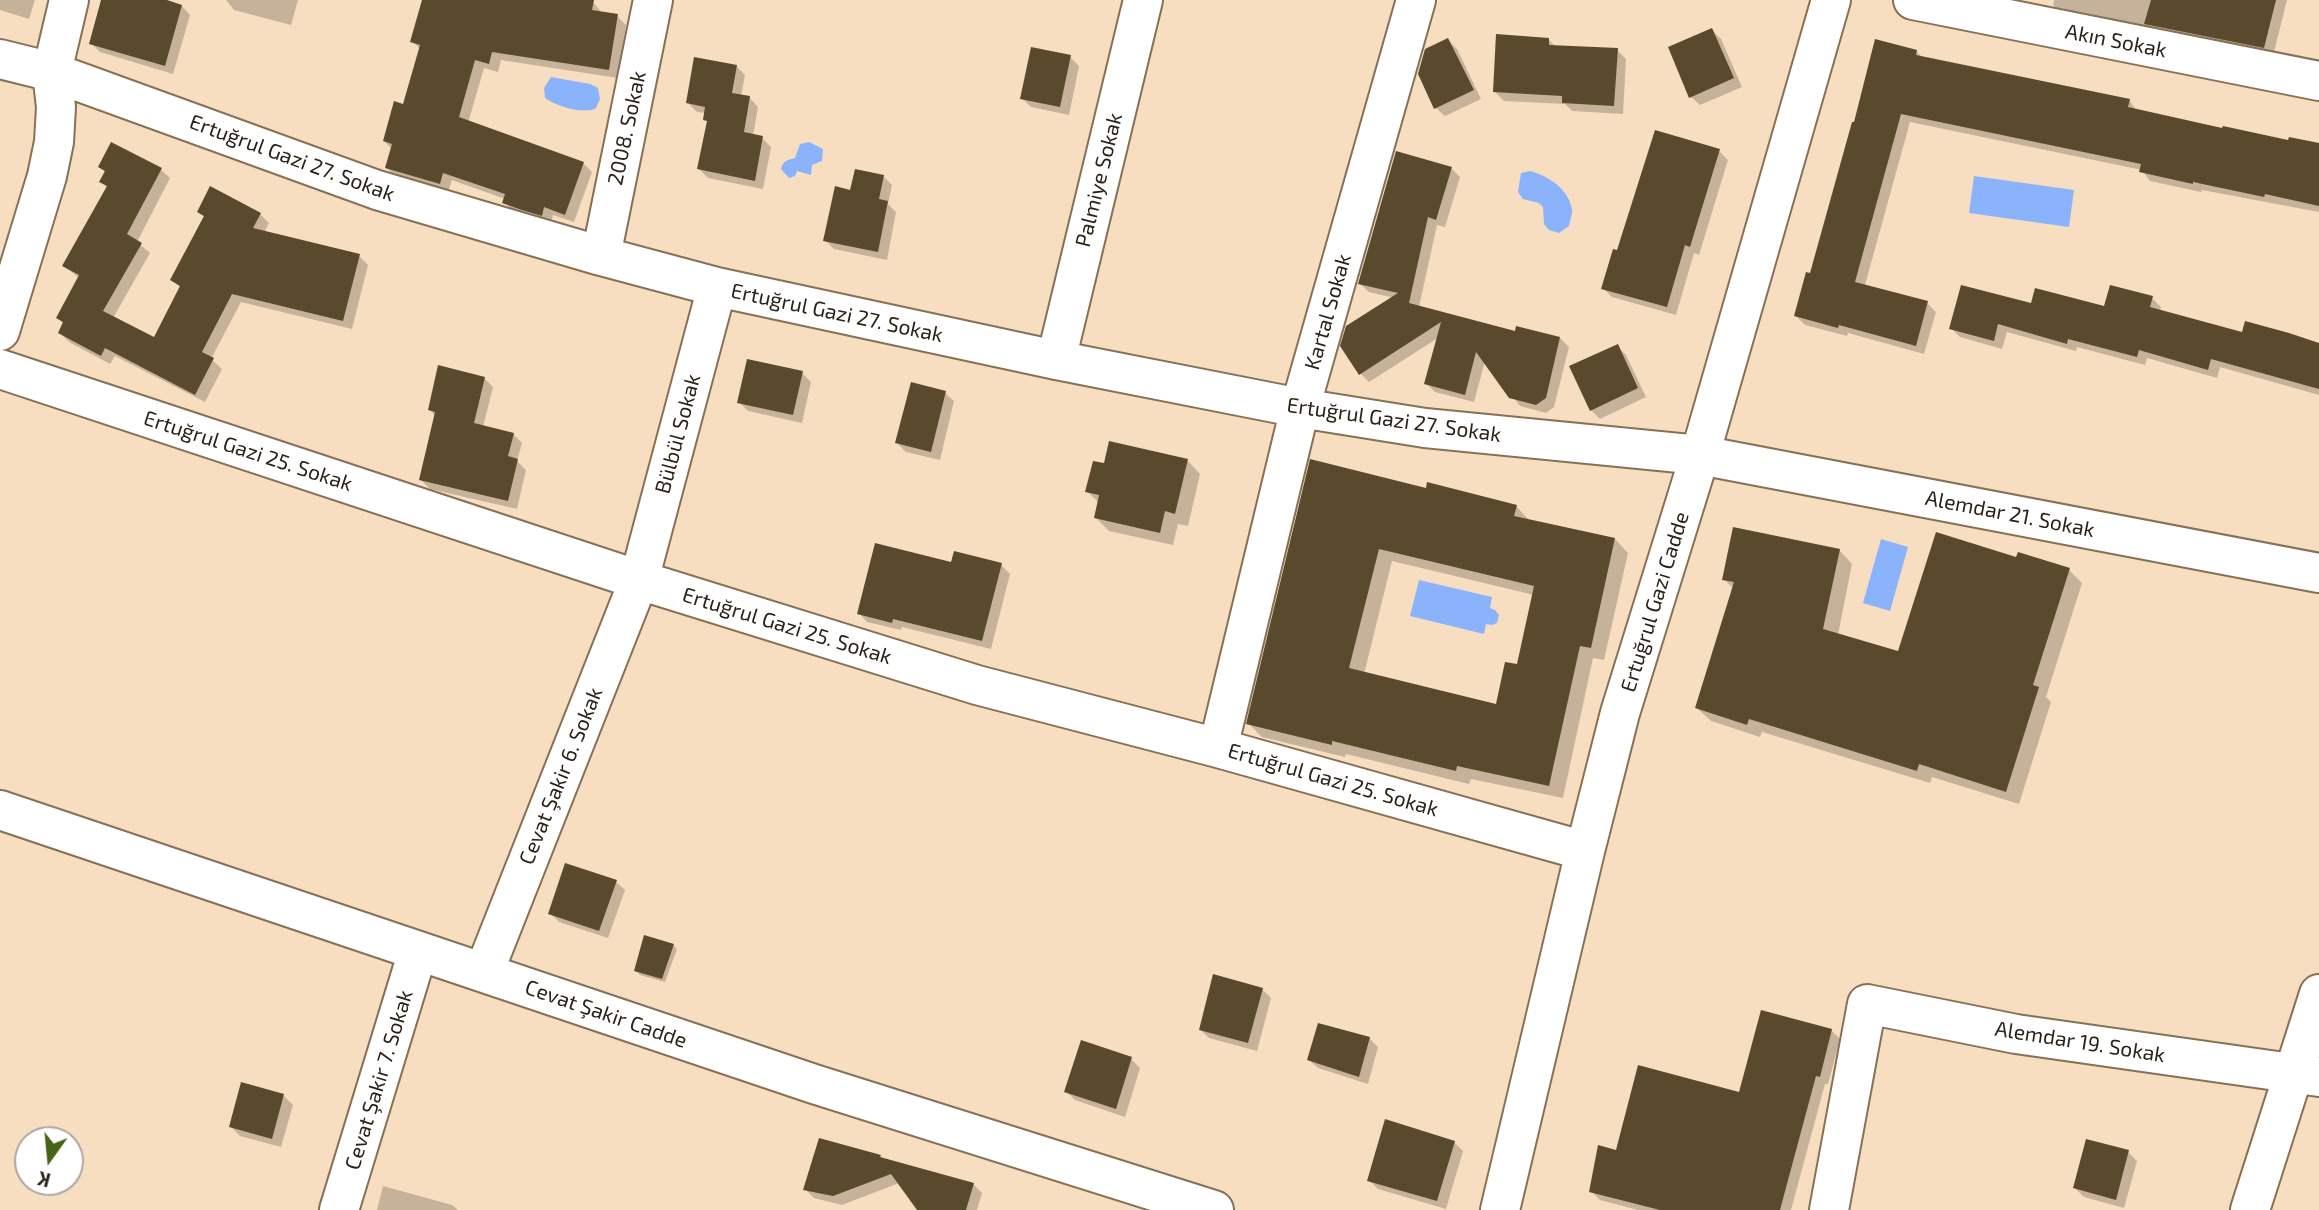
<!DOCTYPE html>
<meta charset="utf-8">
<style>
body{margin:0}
#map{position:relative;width:2319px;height:1210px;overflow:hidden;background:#f8dec1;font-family:"Exo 2",sans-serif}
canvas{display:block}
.north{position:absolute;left:14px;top:1126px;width:70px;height:70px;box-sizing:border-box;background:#fff;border:2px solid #aba7a3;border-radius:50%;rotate:195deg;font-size:19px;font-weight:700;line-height:28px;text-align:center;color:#2c2318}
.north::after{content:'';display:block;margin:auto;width:24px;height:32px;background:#466418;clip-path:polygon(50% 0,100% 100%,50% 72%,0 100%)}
</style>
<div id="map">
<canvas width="2319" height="1210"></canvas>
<div class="north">K</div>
</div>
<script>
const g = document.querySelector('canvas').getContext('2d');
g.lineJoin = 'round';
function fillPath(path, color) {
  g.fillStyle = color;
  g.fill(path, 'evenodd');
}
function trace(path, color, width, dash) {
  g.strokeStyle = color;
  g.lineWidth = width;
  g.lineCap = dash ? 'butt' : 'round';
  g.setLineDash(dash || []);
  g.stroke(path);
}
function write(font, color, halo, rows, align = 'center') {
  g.font = font + ' "Exo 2",sans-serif';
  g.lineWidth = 7;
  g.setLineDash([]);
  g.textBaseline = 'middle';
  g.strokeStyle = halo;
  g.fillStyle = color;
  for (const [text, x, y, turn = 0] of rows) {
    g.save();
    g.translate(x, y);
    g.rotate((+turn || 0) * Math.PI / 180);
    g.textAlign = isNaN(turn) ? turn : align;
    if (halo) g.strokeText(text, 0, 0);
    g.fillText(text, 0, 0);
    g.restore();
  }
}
const water = new Path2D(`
 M551 77 590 84 598 88 600 99 596 108C584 115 556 106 545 98L544 88Z
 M809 142 823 149 822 161 812 165 811 175 797 171 795 176 789 178 781 169C783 161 787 160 795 158L800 144Z
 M1530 171C1548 176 1568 188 1572 209 1573 213 1570 221 1569 226L1559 233 1549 230 1544 224 1543 207 1539 203 1523 199 1518 192 1521 173Z
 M1974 176 2074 190 2069 227 1969 213Z
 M1881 539 1908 547 1890 611 1863 603Z
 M1419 580 1492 597 1490 608 1495 610 1499 615 1497 623 1492 625 1486 624 1484 634 1410 616Z`);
const shadow = new Path2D(`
 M0 0H35L29 19 0 10Z
 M103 0H161L182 6 190 15 173 74 100 52 91 43Z
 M226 0H298L291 25 234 10Z
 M424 0H578L593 2 602 13 617 16 626 25 618 78 501 60 498 72 484 68 468 123 583 163 592 172 574 222 553 215 551 223 513 211 504 202 505 199 452 180 448 192 396 177 387 168 392 149 384 141 404 106 421 50 412 41Z
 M2054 0H2287L2273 56 2092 15 2091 19 2062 14 2053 5Z
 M1712 30 1721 39 1742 87 1700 105 1691 97Z
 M1548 39 1556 47 1617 50 1626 59 1623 114 1572 111 1565 104 1504 101 1495 92Z
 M1448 40 1457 49 1481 99 1445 116 1436 108Z
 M1916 51 1923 58 2129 100 2137 111 2289 142 2319 145V212L2202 190 2201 192 2150 181 2142 170 1910 122 1865 285 1927 303 1936 312 1924 354 1848 333 1847 336 1805 325 1796 316 1811 275Z
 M1070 57 1079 66 1069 115 1031 107 1022 98Z
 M736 66 745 75 741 96 750 98 758 107 753 136 762 138 771 147 763 189 708 178 699 169 708 123 705 119 706 113 697 112 688 103Z
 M1719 151 1728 160 1699 255 1694 253 1676 315 1612 297 1603 288 1618 252Z
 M100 167 161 170 170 178 137 242 150 253 113 318 155 339 181 288 172 280 205 218 199 212 260 214 269 223 264 233 359 256 368 265 352 329 241 302 211 359 222 369 205 402 115 356 110 364 69 342 60 333 64 324 58 318 79 278 64 266 108 188 101 182 106 173Z
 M1451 168 1460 177 1445 227 1437 225 1419 307 1516 333 1560 338 1569 347 1554 407 1546 413 1520 406 1485 361 1474 402 1435 392 1426 383 1438 338 1369 382 1360 373 1394 298 1369 292 1360 284Z
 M883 176 892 185 888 204 896 212 887 260 834 249 825 240 851 192Z
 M2152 298 2161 307 2160 311 2243 334 2319 344V395L2220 367 2217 378 2147 358 2145 365 2077 347 2076 351 2007 332 2002 349 1960 337 1951 328 2032 305 2105 308Z
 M1617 346 1626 355 1646 397 1600 419 1591 410Z
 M802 373 811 382 802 423 748 411 739 402Z
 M484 378 493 387 483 427 513 434 522 443 517 461 526 470 517 509 430 489 421 480 435 416 430 410Z
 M945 393 954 401 940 460 906 452 897 443Z
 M1187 460 1200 474 1188 526 1178 524 1173 545 1109 531 1096 518 1099 503 1087 491 1105 465Z
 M1312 461 1427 490 1516 506 1529 520 1615 539 1628 553 1604 660 1593 658 1563 798 1471 779 1469 784 1346 754 1345 757 1262 737 1248 723ZM1392 561 1534 595 1518 666 1498 706 1364 674Z
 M1839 550 1852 564 1838 635 1899 653 2017 559 2069 570 2082 583 2046 697 2051 702 2019 804 1932 777 1930 783 1762 732 1760 737 1711 721 1697 708 1734 589 1724 579Z
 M953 564 1001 565 1010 574 991 649 902 627 901 630 867 622 859 613Z
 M616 882 625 890 608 938 559 922 550 913Z
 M673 945 677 949 665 982 640 975 636 971Z
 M1262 989 1271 998 1257 1051 1209 1038 1200 1029Z
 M1831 1030 1840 1039 1828 1084H1825L1791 1210H1638L1600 1200 1591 1191 1617 1152 1740 1094Z
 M1369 1038 1378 1047 1368 1084 1318 1068 1309 1060Z
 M1131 1059 1140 1068 1125 1117 1075 1100 1066 1091Z
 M242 1084 284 1096 293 1105 281 1147 240 1136 231 1127Z
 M1454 1142 1463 1151 1446 1209 1378 1189 1369 1180Z
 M2128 1152 2137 1161 2124 1208 2084 1197 2075 1188Z
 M880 1156 884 1160 973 1184 982 1193 977 1210H920L899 1183 842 1205 814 1198 805 1189Z
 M383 1186 452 1205 458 1210H377Z`);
const building = new Path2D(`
 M101 0H167L182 5 165 66 89 44Z
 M422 0H594L592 10 618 14 609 70 492 52 489 64 475 60 459 117 584 162 565 215 544 207 542 216 522 210 502 203 505 194 443 173 440 184 385 168 392 144 383 141 394 101 403 104 420 45 410 42Z
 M2151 0H2276L2264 48 2144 24Z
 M1712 28 1734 78 1689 98 1668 47Z
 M1496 34 1549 38V45L1618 48 1614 106 1562 103V96L1493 92Z
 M1448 38 1474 90 1434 109 1418 74 1425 49Z
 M1875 39 1917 50 1916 55 2130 99 2128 107 2222 128 2223 126 2288 140 2289 137 2319 143V206L2265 194 2264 197 2193 182V184L2139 172 2141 164 1901 114 1855 282 1928 301 1916 346 1839 325 1838 328 1794 316 1806 272 1810 273 1852 122H1854Z
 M1031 47 1071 55 1060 107 1020 99Z
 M694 57 737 65 732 93 750 96 744 132 763 136 755 181 697 169 707 121 703 120 705 107 686 103Z
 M1655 130 1720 149 1690 247 1685 245 1667 307 1601 289 1613 249 1617 250Z
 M111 142 162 168 127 234 142 243 103 311 154 337 180 286 170 280 204 216 197 212 210 186 261 213 253 228 360 254 343 321 232 294 202 352 214 358 195 395 105 348 101 356 58 333 63 322 56 318 79 275 62 266 107 186 99 182 105 171 98 167Z
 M1396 151 1452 167 1436 220 1428 217 1409 303 1515 331 1516 326 1560 337 1546 398 1536 405 1509 398 1476 352 1465 395 1424 384 1441 322 1359 375 1340 346 1346 326 1398 293 1358 284Z
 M855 169 884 175 879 199 888 201 878 252 823 241 835 186 850 190Z
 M1961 285 2031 303 2035 288 2104 306 2110 285 2153 296 2150 307 2242 332 2245 321 2289 333 2319 343V389L2211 359 2208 370 2139 350 2137 357 2068 339 2067 344 1998 324 1994 341 1949 329Z
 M1618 344 1638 388 1590 411 1569 366Z
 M747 359 803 371 793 415 737 403Z
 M438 365 485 377 474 423 514 433 508 456 518 459 508 501 419 480 435 412 428 410Z
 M911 382 946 391 931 452 895 443Z
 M1109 441 1188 459 1175 514 1165 511 1160 533 1094 518 1099 495 1085 492 1093 461 1104 463Z
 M1310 459 1426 488 1427 482 1517 505 1514 516 1615 538 1591 648 1580 646 1549 786 1457 766 1456 771 1332 741V745L1246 724ZM1379 549 1534 586 1517 664 1505 662 1496 704 1349 668Z
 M1733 527 1840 549 1823 629 1898 651 1936 532 2016 557 2018 552 2070 568 2033 685 2039 687 2006 792 1919 764 1917 771 1749 719 1747 725 1695 708 1734 582 1722 580Z
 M875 543 951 562 954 551 1002 563 982 641 893 619 892 623 857 614Z
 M565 863 617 880 599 931 548 914Z
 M644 935 674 944 662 979 634 971Z
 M1213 974 1263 988 1248 1043 1199 1030Z
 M1761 1010 1832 1029 1820 1077 1816 1076 1780 1210H1660L1589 1192 1598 1145 1616 1150 1638 1065 1739 1092Z
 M1318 1023 1370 1037 1359 1077 1307 1060Z
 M1081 1040 1132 1057 1116 1109 1064 1092Z
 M241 1082 284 1094 272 1139 229 1127Z
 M1385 1119 1455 1141 1437 1201 1367 1181Z
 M819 1138 881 1155 880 1157 974 1183 966 1210H917L891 1174 833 1196 803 1190Z
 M2086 1139 2129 1150 2116 1200 2073 1188Z`);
const minor = new Path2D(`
 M1913 0 2319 81
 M0 59 52 72 377 190 601 256 717 287 1056 360 1300 408 1425 428 1700 455 2319 573
 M601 256 653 0
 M0 331 47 176 54 142 56 107 52 72 69 0
 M1056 360 1143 0
 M0 369 639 580 977 685 1218 748 1585 851
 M1218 748 1300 408 1416 0
 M0 810 814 1084 1214 1210
 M484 972 639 580 717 287
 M339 1210 418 951
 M1500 1210 1585 851 1620 713 1700 455 1831 0
 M1829 1210 1867 1004 2016 1034 2319 1077
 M2250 1210 2319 994`);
const streetNames = [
 ["Akın Sokak",2116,41,11],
 ["2008. Sokak",627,128,-78],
 ["Ertuğrul Gazi 27. Sokak",292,158,20],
 ["Palmiye Sokak",1099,180,-76],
 ["Kartal Sokak",1328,312,-74],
 ["Ertuğrul Gazi 27. Sokak",837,313,12],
 ["Ertuğrul Gazi 27. Sokak",1394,420,8],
 ["Bülbül Sokak",678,434,-75],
 ["Ertuğrul Gazi 25. Sokak",248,451,18],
 ["Alemdar 21. Sokak",2010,514,11],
 ["Ertuğrul Gazi Cadde",1655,602,-73],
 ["Ertuğrul Gazi 25. Sokak",787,626,17],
 ["Cevat Şakir 6. Sokak",561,776,-68],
 ["Ertuğrul Gazi 25. Sokak",1333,780,16],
 ["Cevat Şakir Cadde",606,1014,19],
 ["Alemdar 19. Sokak",2080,1042,9],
 ["Cevat Şakir 7. Sokak",379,1080,-73]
];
fillPath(water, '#8bb3fb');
fillPath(shadow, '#0003');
fillPath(building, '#59492d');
trace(minor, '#877156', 42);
trace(minor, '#fff', 38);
write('21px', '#2c2318', '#fff', streetNames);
</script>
